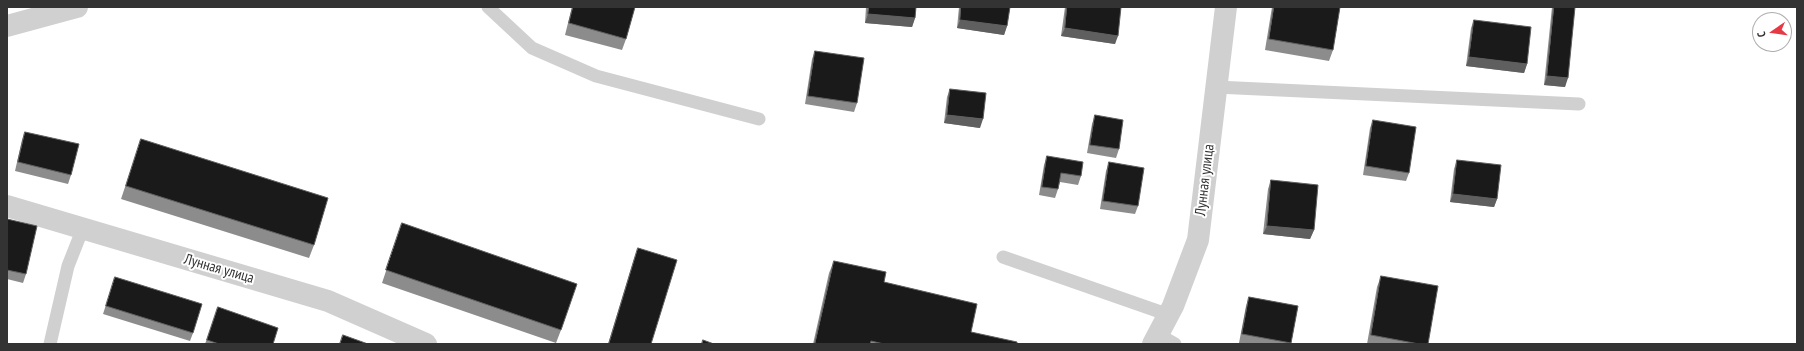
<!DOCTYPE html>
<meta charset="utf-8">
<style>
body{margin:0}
#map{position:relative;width:1804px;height:351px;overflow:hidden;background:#fff;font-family:"PT Sans Narrow",sans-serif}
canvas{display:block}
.frame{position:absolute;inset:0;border:8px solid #333;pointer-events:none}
.north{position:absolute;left:1752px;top:12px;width:40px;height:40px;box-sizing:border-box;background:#fff;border:1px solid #adadad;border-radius:50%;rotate:257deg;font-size:11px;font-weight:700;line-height:16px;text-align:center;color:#333}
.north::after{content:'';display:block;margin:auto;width:14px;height:18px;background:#e63946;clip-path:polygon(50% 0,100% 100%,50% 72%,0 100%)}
</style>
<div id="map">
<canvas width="1804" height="351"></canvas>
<div class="frame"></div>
<div class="north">С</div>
</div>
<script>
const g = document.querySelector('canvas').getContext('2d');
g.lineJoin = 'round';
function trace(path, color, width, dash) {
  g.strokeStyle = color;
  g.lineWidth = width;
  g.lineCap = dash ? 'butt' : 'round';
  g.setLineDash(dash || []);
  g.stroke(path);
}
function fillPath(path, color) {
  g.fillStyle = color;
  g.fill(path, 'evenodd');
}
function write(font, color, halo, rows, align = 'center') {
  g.font = font + ' "PT Sans Narrow",sans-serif';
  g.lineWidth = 4;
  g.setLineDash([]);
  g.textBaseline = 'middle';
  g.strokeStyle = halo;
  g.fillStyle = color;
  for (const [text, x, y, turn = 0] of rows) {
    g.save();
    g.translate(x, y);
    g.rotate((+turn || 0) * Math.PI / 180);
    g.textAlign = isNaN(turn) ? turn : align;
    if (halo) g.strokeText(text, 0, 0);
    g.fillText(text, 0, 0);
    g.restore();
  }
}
const lane = new Path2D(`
 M488 7 532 48 596 76 759 119
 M1216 87 1579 104
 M1003 257 1169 315
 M1159 335 1175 344
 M50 344 68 266 83 228`);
const street = new Path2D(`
 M7 26 77 7
 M7 206 328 301 426 344
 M1153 344 1173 306 1198 240 1226 7`);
const wall = new Path2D(`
 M572 7H635L626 39 622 50 565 35Z
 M866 7H916L915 18 912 27 865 23Z
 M959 7H1010L1007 26 1004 35 957 28Z
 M1065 7H1121L1115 44 1061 36Z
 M1272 7H1340L1333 50 1329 61 1265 50Z
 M1552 7H1575L1565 87 1544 85Z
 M1474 20 1527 64 1524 73 1466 66 1471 28Z
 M815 51 857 103 854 112 805 104 812 59Z
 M950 89 980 128 944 123 947 97Z
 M1095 115 1119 149 1116 158 1087 153 1092 124Z
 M1373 120 1409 173 1406 181 1363 175 1370 128Z
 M25 132 71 175 68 184 15 171 22 140Z
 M141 139 314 245 309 258 121 199Z
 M1047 156 1081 176 1078 185 1060 182 1058 189 1055 198 1039 195 1044 165Z
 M1457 160 1497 199 1494 207 1450 202 1454 169Z
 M1109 162 1138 206 1135 214 1100 209 1106 171Z
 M1271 180 1314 230 1310 239 1263 234 1268 189Z
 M7 219 26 274 23 283 7 279Z
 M402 223 561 330 556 343 382 283Z
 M638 248 651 344H608L634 259Z
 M834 261 884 282 971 332 1017 344H813L829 273Z
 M1381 276 1428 344H1367L1377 287Z
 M115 277 193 333 190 341 103 314Z
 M1249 297 1298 306 1291 344H1246L1239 343 1246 306Z
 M218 307 273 344H205Z`);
const shadedWall = new Path2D(`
 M868 14 915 18 912 27 865 23Z
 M960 20 1007 26 1004 35 957 28Z
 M1065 28 1118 36 1115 44 1061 36Z
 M1469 57 1527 64 1524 73 1466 66Z
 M1547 76 1568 78 1565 87 1544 85Z
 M947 115 983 119 980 128 944 123Z
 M1453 194 1497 199 1494 207 1450 202Z
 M1267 226 1314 230 1310 239 1263 234Z`);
const building = new Path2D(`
 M573 7H635L626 39 569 23Z
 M869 7H916L915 18 868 14Z
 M961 7H1010L1007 26 960 20Z
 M1067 7H1121L1118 36 1065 28Z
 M1274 7H1340L1333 50 1269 39Z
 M1554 7H1575L1568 78 1547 76Z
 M1474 20 1531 27 1527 64 1469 57Z
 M815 51 864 58 857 103 808 96Z
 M950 89 986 93 983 119 947 115Z
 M1095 115 1123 120 1119 149 1090 145Z
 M1373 120 1416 127 1409 173 1366 166Z
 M25 132 79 144 71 175 18 162Z
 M141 139 328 198 314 245 126 186Z
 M1047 156 1083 162 1081 176 1061 173 1058 189 1042 187Z
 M1457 160 1501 165 1497 199 1453 194Z
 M1109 162 1144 168 1138 206 1103 201Z
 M1271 180 1318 185 1314 230 1267 226Z
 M7 219 37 226 26 274 7 270Z
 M402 223 577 284 561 330 386 270Z
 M638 248 677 260 651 344H609Z
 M834 261 886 272 884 282 977 304 971 332 1017 342V344H884L871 341 870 344H815Z
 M1381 276 1438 286 1428 344H1419L1371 335Z
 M115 277 202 304 193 333 106 306Z
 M1249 297 1298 306 1291 343 1242 334Z
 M218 307 278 328 273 344H219L207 340Z
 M343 335 368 344H340Z
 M703 340 714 344H702Z`);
const streetNames = [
 ["Лунная улица",1205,180,-83],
 ["Лунная улица",219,269,16]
];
trace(lane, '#d0d0d0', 13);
trace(street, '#d0d0d0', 22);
fillPath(wall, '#8c8c8c');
fillPath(shadedWall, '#5f5f5f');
fillPath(building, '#1a1a1a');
trace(building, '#5f5f5f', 1);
write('15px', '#333', '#fff', streetNames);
</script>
